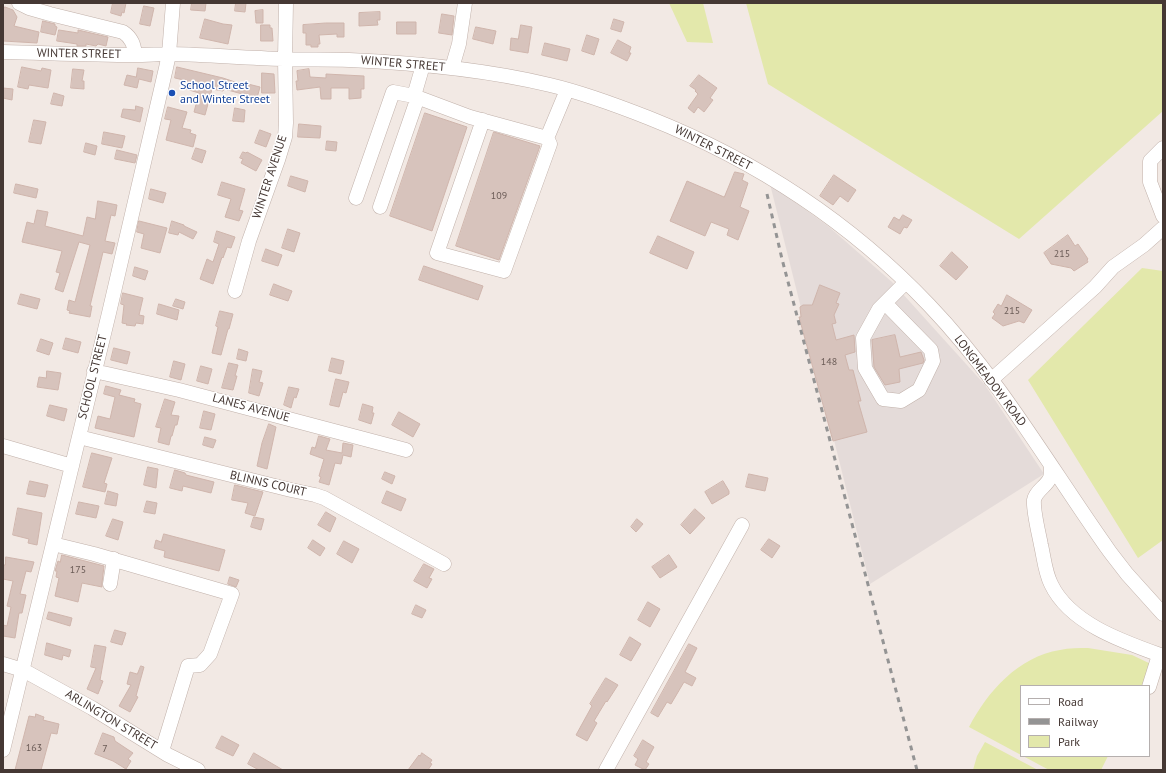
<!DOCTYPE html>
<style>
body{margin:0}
#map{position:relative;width:1166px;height:773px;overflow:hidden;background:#f2e9e4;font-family:"PT Sans",sans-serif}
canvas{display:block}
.frame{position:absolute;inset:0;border:4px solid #453834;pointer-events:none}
.legend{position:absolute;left:1020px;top:685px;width:130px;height:72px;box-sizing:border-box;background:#fff;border:1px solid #b5afae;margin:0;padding:5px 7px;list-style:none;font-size:12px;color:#453834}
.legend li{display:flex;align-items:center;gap:8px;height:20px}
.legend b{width:20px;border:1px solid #b5afae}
</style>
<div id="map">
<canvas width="1166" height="773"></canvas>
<div class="frame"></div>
<ul class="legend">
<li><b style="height:5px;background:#fff"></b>Road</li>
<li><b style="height:5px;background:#949494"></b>Railway</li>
<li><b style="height:11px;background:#e3e8ab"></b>Park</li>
</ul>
</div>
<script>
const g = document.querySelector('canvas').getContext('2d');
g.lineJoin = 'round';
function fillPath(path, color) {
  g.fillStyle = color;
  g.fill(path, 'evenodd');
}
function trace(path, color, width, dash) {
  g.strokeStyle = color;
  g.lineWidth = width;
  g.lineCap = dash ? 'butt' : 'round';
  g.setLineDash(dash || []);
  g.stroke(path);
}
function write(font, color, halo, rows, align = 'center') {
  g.font = font + ' "PT Sans",sans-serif';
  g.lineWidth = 3;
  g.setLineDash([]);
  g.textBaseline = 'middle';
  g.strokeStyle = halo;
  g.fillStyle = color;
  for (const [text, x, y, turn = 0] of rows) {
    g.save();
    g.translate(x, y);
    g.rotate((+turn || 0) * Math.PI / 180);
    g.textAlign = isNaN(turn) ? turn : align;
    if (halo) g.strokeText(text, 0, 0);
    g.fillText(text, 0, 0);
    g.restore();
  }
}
const industrial = new Path2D(`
 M770 184 828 226 892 282 985 385 1044 474 870 584Z`);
const green = new Path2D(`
 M669 3H703L713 43 687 42Z
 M746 3H1163V111L1019 239 768 84Z
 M1142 268 1163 271V540L1138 558 1028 380Z
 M1088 648 1132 655 1153 665 1143 686H1021V755L969 727C988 691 1018 657 1060 650 1069 648 1079 648 1088 648Z
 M985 742 1038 770H973L977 756Z
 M1023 756H1108L1101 770H1049Z`);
const building = new Path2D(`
 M113 3H126L124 13 122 12 121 16 111 13Z
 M192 3H206L205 11 191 10Z
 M236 3H246L245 12 235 11Z
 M144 6 154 8 150 26 140 24Z
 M5 7 13 10 17 17 14 26 39 32 37 43 3 41V13Z
 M263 10V23H256L255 11Z
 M380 12V20H377L378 25 359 26V13Z
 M442 14 454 16 452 35 439 33Z
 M205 19 223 24 232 25 228 44 200 38Z
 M614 19 624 22 621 32 611 29Z
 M43 21 55 24V26L57 27 55 35 41 32Z
 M397 22H416V34H397Z
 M326 23H344V37H337V34L319 35 320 44H318V47H311V45H306V33H303V25Z
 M261 25H270V28H272L273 41H261Z
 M521 25 532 27 528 53 510 50 511 38 518 39Z
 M476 27 496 31 493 44 473 39Z
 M59 30 78 33V30L108 37 106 46 98 44 96 46 86 44V46H77V44L57 41Z
 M587 35 599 39 594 55 582 51Z
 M618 40 631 47 629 53H631L627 61 611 53Z
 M545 43 570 49 567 61 542 55Z
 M22 67 41 71 42 68 51 70 48 88 29 85 28 89 18 87Z
 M177 67 223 78 244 85V83L260 87 257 98 224 89 223 91 212 89 205 115 194 112 199 93 186 89 188 81 175 78Z
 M138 68 153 71 151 82 139 79 137 88 124 85 127 75 136 77Z
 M73 69 84 70 82 81H84V89L71 88Z
 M309 69 310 77 326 78V74L364 76V89H361V98L349 99V88H331V99H321L320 87 297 90 296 81H298L297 71Z
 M262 73 274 74 275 93H262Z
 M699 75 717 88 710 98 713 100 704 112 698 107 694 113 688 108 698 94 695 91 696 90 690 86Z
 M3 88 13 89 12 100 3 98Z
 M54 93 64 96 62 106 51 104Z
 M136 106 143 108 140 122 121 117 123 109 135 110Z
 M168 107 187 112 182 128 191 130 190 133 196 135 193 147 166 140 171 120 165 119Z
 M235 108 245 110 244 122 233 121Z
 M425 113 467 127 432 231 390 216Z
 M34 120 46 122 41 144 29 142Z
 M299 124 321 126 320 138 298 137Z
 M260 130 271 134 266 147 255 143Z
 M104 132 125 136 122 148 102 144Z
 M494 132 540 146 499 260 456 246Z
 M327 141 337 142 336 151 326 150Z
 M86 143 97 146 95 155 84 152Z
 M196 148 206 151 202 163 192 159Z
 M117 150 137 155 135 163 115 159Z
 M243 152 246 153 247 152 262 160 256 171 241 163 243 159 240 158Z
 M735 172 744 174 742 180 748 183 740 207 749 211 738 240 727 235 729 229 711 222 705 236 670 221 687 181 724 197Z
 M834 175 856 190 848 202 840 196 833 205 820 196Z
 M291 176 308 181 305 192 288 186Z
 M222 182 245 189 239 210 243 211 239 221 225 217 231 199 218 195Z
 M16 184 38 189 36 198 14 193Z
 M151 189 166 193 163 203 149 199Z
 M98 201 117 205 115 216 111 215 105 241 115 243 112 254 103 252 90 306H92L90 317 69 313 70 311 67 310 69 300 75 302 90 245 79 242 63 292 55 289 60 273 56 272 62 251 22 242 27 222 34 224 37 210 48 212 45 226 83 236 87 217 95 219Z
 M903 215 912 220 907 228 904 227 900 234 888 227 894 217 899 220Z
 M139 221 167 228 160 253 141 248 144 234 137 232Z
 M172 221 184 225V226L197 232 193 239 179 232 178 235 169 233Z
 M288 229 300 233 294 252 282 248Z
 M217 231 235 237 231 248 227 247 223 258 222 257 213 284 200 279 207 259 213 262 219 244 214 242Z
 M1068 235 1075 246 1078 244 1088 259 1087 260 1088 262 1074 271 1071 268 1051 264 1044 253Z
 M658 236 694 252 687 269 650 253Z
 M266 249 282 255 278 266 262 261Z
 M952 252 968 267 956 280 940 266Z
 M424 266 483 286 478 300 419 280Z
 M135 267 148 271 145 280 133 276Z
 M274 284 292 291 288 301 270 295Z
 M820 285 840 293 836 303 839 304 834 315 836 323 832 324 836 340 854 335 855 352 845 355 849 370H853L861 401H858L867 432 833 441 799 317H801L800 307 803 305H812Z
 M123 293 143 298 139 315 144 316 143 324 136 323 135 326 126 325 127 324 122 323 124 305 121 304Z
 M21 294 40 299 37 309 18 304Z
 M1007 295 1032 310 1024 323 1019 321 1003 326 992 318 995 314 993 312 998 304 1001 306Z
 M176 299 185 302 183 309 173 306Z
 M159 304 179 310 177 320 157 314Z
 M220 311 233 314 229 329H228L221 355 212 353 218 327 216 326Z
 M895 335 900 357 921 352 924 360 923 363 899 369 900 382 885 385 874 367 872 340Z
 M66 338 81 342 78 353 63 349Z
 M41 339 53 343 49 355 37 351Z
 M114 348 130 352 127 364 111 360Z
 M239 349 248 352 246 361 237 359Z
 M332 358 344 361 341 374 329 371Z
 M174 361 185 364 181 380 170 377Z
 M229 363 238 365 235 376H237L233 390 222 388Z
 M201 366 212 369 208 384 197 381Z
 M253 369 262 371 259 382 263 383 259 396 249 393Z
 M47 371 61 373 58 390 37 387 39 377 46 378Z
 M336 379 349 382 346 393 343 392 339 407 330 405Z
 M106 386 121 390 119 395 135 399 134 402 141 404 134 437 95 428 98 416 110 419 115 397 104 394Z
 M289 387 299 389 296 398 294 397 291 408 284 405Z
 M165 399 175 402 171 415 179 416 177 425H175L172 436H171L169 445 158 442 161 428 156 427Z
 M363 404 373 407 372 413H374L371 424 359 420Z
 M50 405 67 409 64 421 47 416Z
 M204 411 215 414 211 430 200 428Z
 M399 412 420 424 413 437 392 425Z
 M269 424 276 427 267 469 257 466 262 443Z
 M319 436 330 439 326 450 342 453 343 443 353 445 351 457 343 455 341 464 335 463 329 485 319 482 321 477 319 476 324 459 310 454 312 447 315 448Z
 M205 437 216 440 213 448 203 445Z
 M92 453 112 458 104 483 107 484 105 492 83 487Z
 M148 467 158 469 156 488 144 485Z
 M175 470 185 473 186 475 214 482 211 493 183 486 182 491 170 488Z
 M385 472 395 476 392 484 382 479Z
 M749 474 768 478 765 491 746 487Z
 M30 481 48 485 45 497 27 494Z
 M723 481 729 491V494L712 504 705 492Z
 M235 485 263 492 255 516 245 513 248 503 232 500Z
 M108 491 118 494 116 506 105 504Z
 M387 491 406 499 401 511 382 503Z
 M147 501 157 503 155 514 144 512Z
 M79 502 99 506 96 518 76 514Z
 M18 508 42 513 37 545 28 543 29 539 13 535Z
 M695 509 705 518 690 534 681 525Z
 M326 512 336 518 330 532 318 525Z
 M254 517 264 519 261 530 251 527Z
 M113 519 123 522 118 540 106 536Z
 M637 519 643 524 636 532 631 527Z
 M164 534 225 550 219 571 164 557 165 551 154 548 156 540 161 542Z
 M769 539 780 546 772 558 761 550Z
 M313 540 325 548 320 556 308 548Z
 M344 541 359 549 352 563 337 554Z
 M62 555 104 566 102 583V587L82 583 78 602 55 596 59 578 56 577 57 571H55L58 561 60 562Z
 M669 555 677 567 660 578 652 567Z
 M6 557 34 562 31 572 26 571 20 594 26 595 22 613H19L15 638 3 636V625L7 626 11 607 7 606 13 581 3 579V565H5Z
 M424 564 434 569 429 578 432 579 427 588 414 581Z
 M230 577 239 580 236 587 228 584Z
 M648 602 660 609 650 627 638 620Z
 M416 605 426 610 422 618 412 614Z
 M49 612 72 618 70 626 47 619Z
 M115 630 126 633 122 645 111 642Z
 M630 637 641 644 631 661 620 655Z
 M47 643 71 650 69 657 63 655 62 660 45 655Z
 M689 644 697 648 685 672 696 678 692 686 684 682 671 704 667 702 658 717 651 713Z
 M95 645 106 647 100 680 103 681 98 694 87 689 96 668 91 667Z
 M141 666 144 667 136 696 138 697 130 712 119 706 131 685 127 684 130 672 137 674Z
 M606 678 618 685 607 702 606 701 594 721 597 723 587 741 576 735 592 706 590 704Z
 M36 714 44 717 43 720 59 724 57 734 51 733 41 770H15L29 716 35 717Z
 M103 733 114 737 115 741 133 753 128 759 131 761 126 769 113 761 95 754Z
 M222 736 239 745 233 756 216 748Z
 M643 740 654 747 646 762 649 764 645 770 635 765 638 759 634 756Z
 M254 753 283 770H259L248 764Z
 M422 753 432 760 430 763 432 764 428 770H408L419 755 420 756Z`);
const minor = new Path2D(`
 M19 3 29 8 50 14 123 32C132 38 134 45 135 55
 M3 52C47 53 90 55 134 55 147 55 160 54 173 54 210 55 247 58 284 59 306 60 327 59 349 60 416 63 484 69 550 85 584 93 616 105 649 118 755 160 850 222 929 305 1000 379 1051 469 1110 552L1127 574 1163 614
 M423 65 414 96 470 117 547 138 567 90
 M452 68 459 44 465 3
 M483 120 437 253 504 271 550 144 547 138
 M1163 148 1150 161V182L1163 216
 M356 198 393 92 414 96
 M380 207 418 97
 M235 291 249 241 278 160 285 137 286 123 285 59 286 3
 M885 303 931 350 933 361 919 390 901 401 883 399 865 368 863 338 879 309 906 282
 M94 371 179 390 406 450
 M991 380 1095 287 1113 267 1144 245 1163 228
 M79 437 291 490 315 495 324 498 444 564
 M3 446 72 466
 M1051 466C1051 470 1051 475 1050 478 1046 487 1036 490 1034 500 1033 511 1039 534 1041 545 1044 558 1045 572 1051 584 1070 624 1124 642 1163 656
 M53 544 94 554 232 594 210 654 200 665 188 666 162 751
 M110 584 114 559
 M3 664 23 670 92 708 168 755 198 770
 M1149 687 1159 655
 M3 750 109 313 166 68 169 54 173 3
 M606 770 742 525`);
const rail = new Path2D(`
 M767 194 782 259 917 770`);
const markers = [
 [172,93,4,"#1a4fb4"]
];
const numberNames = [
 ["109",499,196],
 ["215",1062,254],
 ["215",1012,311],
 ["148",829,362],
 ["175",78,570],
 ["163",34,748],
 ["7",105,749]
];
const streetNames = [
 ["WINTER STREET",79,54,1],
 ["WINTER STREET",403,64,5],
 ["WINTER STREET",713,148,27],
 ["WINTER AVENUE",270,177,-72],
 ["SCHOOL STREET",93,377,-76],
 ["LONGMEADOW ROAD",990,381,53],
 ["LANES AVENUE",251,408,15],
 ["BLINNS COURT",268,484,13],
 ["ARLINGTON STREET",111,720,31]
];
const transitNames = [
 ["School Street",180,86],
 ["and Winter Street",180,100]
];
fillPath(industrial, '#e4dbd9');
fillPath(green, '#e3e8ab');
fillPath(building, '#d7c3bc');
trace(building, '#cfb5ac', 1);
trace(minor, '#c1b1aa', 15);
trace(minor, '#fff', 14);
trace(rail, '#949494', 3, [5, 5]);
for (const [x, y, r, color] of markers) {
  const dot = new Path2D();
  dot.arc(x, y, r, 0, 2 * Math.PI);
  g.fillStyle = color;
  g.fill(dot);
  trace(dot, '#fff', 1.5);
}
write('10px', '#6a5b56', null, numberNames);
write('12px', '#453834', '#fff', streetNames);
write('12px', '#164399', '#fff', transitNames, 'left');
</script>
